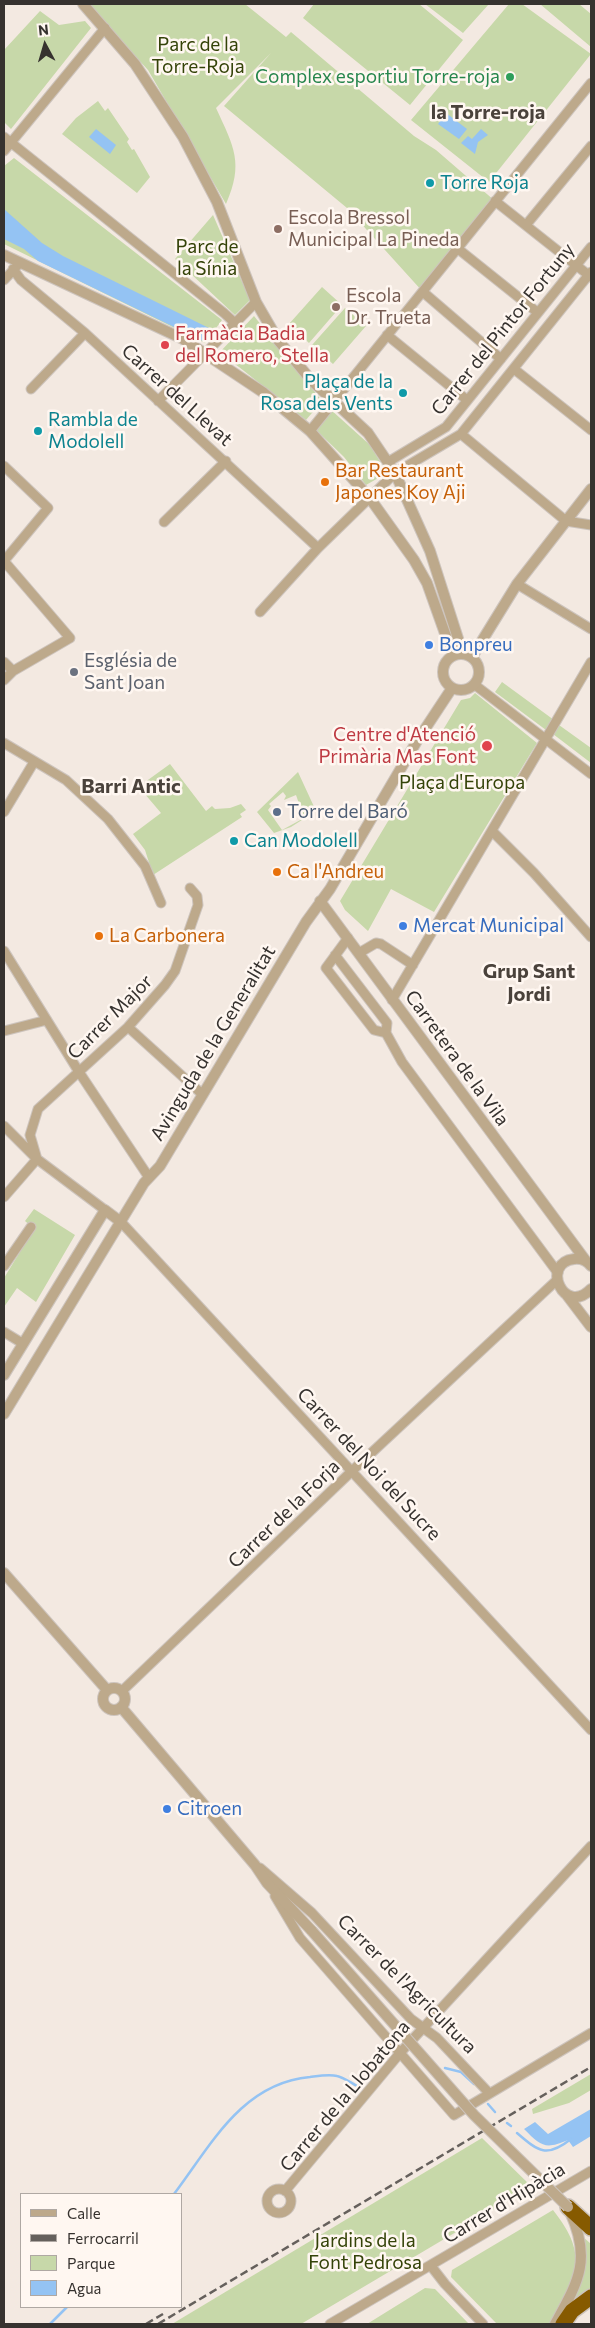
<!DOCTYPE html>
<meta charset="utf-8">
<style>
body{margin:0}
#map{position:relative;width:595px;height:2328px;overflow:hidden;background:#f3e9e1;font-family:Commissioner,sans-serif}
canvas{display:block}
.frame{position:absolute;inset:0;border:5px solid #36322f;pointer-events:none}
.legend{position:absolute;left:20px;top:2193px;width:162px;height:115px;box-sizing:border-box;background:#fff7f1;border:1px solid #afa8a3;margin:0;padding:6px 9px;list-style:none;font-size:15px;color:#36322f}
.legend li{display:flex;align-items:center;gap:10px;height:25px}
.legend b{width:25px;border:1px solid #afa8a3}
.north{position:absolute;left:20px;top:20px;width:50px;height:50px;-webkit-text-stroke:4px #fff7f1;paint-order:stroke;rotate:354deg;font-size:14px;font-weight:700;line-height:20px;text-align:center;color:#36322f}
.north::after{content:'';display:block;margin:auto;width:18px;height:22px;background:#36322f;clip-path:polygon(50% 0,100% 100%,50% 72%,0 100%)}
</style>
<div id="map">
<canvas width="595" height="2328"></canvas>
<div class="frame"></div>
<ul class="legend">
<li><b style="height:6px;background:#bda98b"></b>Calle</li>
<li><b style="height:6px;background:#65605c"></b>Ferrocarril</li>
<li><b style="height:14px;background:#c7d8a9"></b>Parque</li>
<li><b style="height:14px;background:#94c3f3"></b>Agua</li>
</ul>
<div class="north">N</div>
</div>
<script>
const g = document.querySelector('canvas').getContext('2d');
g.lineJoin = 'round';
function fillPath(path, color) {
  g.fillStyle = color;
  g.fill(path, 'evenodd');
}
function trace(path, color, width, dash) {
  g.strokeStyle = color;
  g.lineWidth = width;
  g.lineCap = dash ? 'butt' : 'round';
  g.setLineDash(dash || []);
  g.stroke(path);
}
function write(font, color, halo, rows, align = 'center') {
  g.font = font + ' Commissioner,sans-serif';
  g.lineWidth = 5;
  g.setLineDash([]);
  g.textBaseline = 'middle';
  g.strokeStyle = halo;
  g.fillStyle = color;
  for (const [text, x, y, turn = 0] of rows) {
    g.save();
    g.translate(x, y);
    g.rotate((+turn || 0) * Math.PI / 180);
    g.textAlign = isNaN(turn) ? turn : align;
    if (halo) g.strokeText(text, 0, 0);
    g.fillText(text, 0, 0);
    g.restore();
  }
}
const green = new Path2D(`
 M87 4H245L286 37 291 32 414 136 436 150 495 201 423 292 347 208 224 106 271 53 216 108C234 147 244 163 226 204L148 70Z
 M314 4H419L463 40 410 105 303 18Z
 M425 4H489L463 33Z
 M509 4H522L591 54 489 182 411 120Z
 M540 4H579L591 14V47Z
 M40 11 59 25 85 21 91 28 11 129 4 122V50Z
 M98 101 105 111 108 108 129 139 127 142 132 150 134 149 150 177 137 193 62 134 76 118Z
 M14 158 222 320 205 343 4 244V166Z
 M213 215 250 300 235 315 175 259Z
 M322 287 342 305 309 343 289 324Z
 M345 308 366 326 333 364 312 345Z
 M254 316 322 401 306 420 239 367 219 353Z
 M330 409 370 445 387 473 366 485 344 457 311 425Z
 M502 682 554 720 546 730 495 692Z
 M475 693 537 743 434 912 391 889 368 931 345 910 340 901 461 700 470 698Z
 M559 725 591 748V763L553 734Z
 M170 764 206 811 212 806 215 809 230 808 241 804 246 810 240 814 242 817 153 875 145 850 133 834 161 813 144 793 141 785Z
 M298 772 316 811 291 827 274 833 257 812ZM283 792 286 796 284 800 296 795 304 818 282 830 268 810 271 806 269 804Z
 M34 1209 75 1235 36 1302 17 1288 4 1307V1278L34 1229 25 1221Z
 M591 2074V2090L569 2103 533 2114 532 2109Z
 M482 2138 532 2187 301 2324H172Z
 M553 2210C591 2258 575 2276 550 2324H497L451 2277 452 2270Z
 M582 2236 591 2244V2292L566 2312C583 2287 588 2266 582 2236Z
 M425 2288 435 2289 469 2324H367Z`);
const water = new Path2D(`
 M446 113 467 129 459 139 438 124Z
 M96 129 116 145 110 154 89 137Z
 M481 129 488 135 478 142 475 154 461 143 468 136 472 139Z
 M4 209 42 243 63 256 213 330 205 342 38 261 24 249 4 239Z
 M591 2109V2136L573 2147 568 2140C545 2150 541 2146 524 2129L535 2122 548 2134Z`);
const stream = new Path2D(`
 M445 2068 461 2072 474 2084
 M488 2104 495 2112
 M507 2123 511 2126
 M517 2133C539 2152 547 2158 571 2139
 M174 2194C211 2145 242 2083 310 2077 318 2076 329 2074 337 2076 343 2077 351 2083 357 2086
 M50 2324 67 2307`);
const minor = new Path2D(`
 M4 137 224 313 235 323
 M4 151 105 28
 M495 201 591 277
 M526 225 591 146
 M457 248 537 312
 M13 269 21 280 85 333 318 548
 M4 280 17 266
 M423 292 501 359
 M387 335 467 400
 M514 369 591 430
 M31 389 85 333
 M158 401 256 302
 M310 431 591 83
 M461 434 566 521 591 525
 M388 462 446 427 591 247
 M4 466 48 508 4 561
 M164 522 226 461
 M4 561 70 638 13 671 4 680
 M517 584 591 629
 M260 612 318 548 395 473 461 434 591 272
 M4 662 13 671
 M475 685 591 774
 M4 743 66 780 108 819 145 866 161 903
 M4 812 34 762
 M492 831 534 873 591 937
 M348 938 326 968 374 1030 386 1033
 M4 951 79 1072 148 1176
 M359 953 376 943 381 944 413 965
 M335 955 387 1023 386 1033 402 1062 558 1273
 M392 1000 591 662
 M128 1027 202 1094
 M4 1031 47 1020
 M4 1126 37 1159 105 1210
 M4 1197 37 1159 30 1135 38 1109 128 1027 165 985 175 971 198 905 197 896 190 888
 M121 1222 591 1730
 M4 1266 31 1227
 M4 1332 22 1343
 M122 1691 353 1470 557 1280
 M260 1868 312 1913 411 2019 437 2038 489 2093
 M275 1896 300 1938 454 2115 591 2033
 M267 2201a12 12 0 1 1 24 0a12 12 0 1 1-24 0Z
 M285 2191 400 2053 591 1846
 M431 2266 445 2284 483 2324
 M330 2324 591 2171`);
const tertiary = new Path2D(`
 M83 4 135 64 183 137 217 202 256 302 278 340 311 380 368 433 395 473 430 551 463 654
 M4 255 183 339 264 393 310 431 369 497 414 560 427 583 453 656
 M443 672a18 18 0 1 1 36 0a18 18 0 1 1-36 0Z
 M472 657 517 584 591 489
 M320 901 586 1261
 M591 1266C587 1261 581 1258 574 1259 540 1263 564 1317 591 1289
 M566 1294 591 1327
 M4 1375 105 1210 121 1222
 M4 1414 144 1183 160 1166 306 922 330 889 417 741 452 688
 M4 1573 107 1690
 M103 1699a11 11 0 1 1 22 0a11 11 0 1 1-22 0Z
 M121 1707 255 1865 267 1883 312 1931
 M555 2324C578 2282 592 2260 570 2212`);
const motorway = new Path2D(`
 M568 2207 591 2228
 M563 2324 572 2311 591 2297`);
const rail = new Path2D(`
 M146 2324 163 2314
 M158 2324 591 2067`);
const tertiaryBridge = new Path2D(`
 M312 1931 474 2115 568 2207`);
const markers = [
 [510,77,5,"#2e9e5b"],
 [430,183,5,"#0f9aa8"],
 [278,229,5,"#8d6e63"],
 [336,307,5,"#8d6e63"],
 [165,345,5,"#e0444e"],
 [403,393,5,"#0f9aa8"],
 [38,431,5,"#0f9aa8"],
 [325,482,5,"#e8710a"],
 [429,645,5,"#3f7fe0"],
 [74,672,5,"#6b7280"],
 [487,746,6,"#e0444e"],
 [277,812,5,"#5c6f8a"],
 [234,841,5,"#0f9aa8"],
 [277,872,5,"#e8710a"],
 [403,926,5,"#3f7fe0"],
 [99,936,5,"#e8710a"],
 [167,1809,5,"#3f7fe0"]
];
const parkNames = [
 ["Parc de la",198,45],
 ["Torre-Roja",198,67],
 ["Parc de",207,247],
 ["la Sínia",207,269],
 ["Plaça d'Europa",462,783],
 ["Jardins de la",365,2241],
 ["Font Pedrosa",365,2263]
];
const leisureNames = [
 ["Complex esportiu Torre-roja",500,77]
];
const cultureNames = [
 ["Torre Roja",440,183],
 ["Plaça de la",393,382,"right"],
 ["Rosa dels Vents",393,404,"right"],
 ["Rambla de",48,420],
 ["Modolell",48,442],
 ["Can Modolell",244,841]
];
const educationNames = [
 ["Escola Bressol",288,218],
 ["Municipal La Pineda",288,240],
 ["Escola",346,296],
 ["Dr. Trueta",346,318]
];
const streetNames = [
 ["Carrer del Pintor Fortuny",503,329,-51],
 ["Carrer del Llevat",177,395,42],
 ["Carrer Major",110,1017,-45],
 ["Avinguda de la Generalitat",213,1043,-59],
 ["Carretera de la Vila",457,1058,54],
 ["Carrer del Noi del Sucre",369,1464,47],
 ["Carrer de la Forja",284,1514,-44],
 ["Carrer de l'Agricultura",407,1984,45],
 ["Carrer de la Llobatona",345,2096,-50],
 ["Carrer d'Hipàcia",504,2203,-31]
];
const healthNames = [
 ["Farmàcia Badia",175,334],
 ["del Romero, Stella",175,356],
 ["Centre d'Atenció",476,735,"right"],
 ["Primària Mas Font",476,757,"right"]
];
const foodNames = [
 ["Bar Restaurant",335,471],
 ["Japones Koy Aji",335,493],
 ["Ca l'Andreu",287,872],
 ["La Carbonera",109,936]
];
const shopNames = [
 ["Bonpreu",439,645],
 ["Mercat Municipal",413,926],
 ["Citroen",177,1809]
];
const worshipNames = [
 ["Església de",84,661],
 ["Sant Joan",84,683]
];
const serviceNames = [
 ["Torre del Baró",287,812]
];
const neighbourhoodNames = [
 ["la Torre-roja",488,112],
 ["Barri Antic",131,786],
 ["Grup Sant",529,971],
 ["Jordi",529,994]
];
fillPath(green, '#c7d8a9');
fillPath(water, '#94c3f3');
trace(stream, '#94c3f3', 2.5);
trace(minor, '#cdc4bd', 11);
trace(tertiary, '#cdc4bd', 12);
trace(motorway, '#cdc4bd', 18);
trace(minor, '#bda98b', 9);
trace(tertiary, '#bda98b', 10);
trace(motorway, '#865a00', 15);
trace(rail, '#65605c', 2.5, [8, 4]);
trace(tertiaryBridge, '#cdc4bd', 12, []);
trace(tertiaryBridge, '#bda98b', 10);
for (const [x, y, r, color] of markers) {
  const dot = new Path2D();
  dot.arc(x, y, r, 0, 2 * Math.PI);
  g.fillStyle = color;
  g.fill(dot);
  trace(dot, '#fff7f1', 2);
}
write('19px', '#344308', '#fff7f1', parkNames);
write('19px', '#27864d', '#fff7f1', leisureNames, 'right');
write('19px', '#0d838f', '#fff7f1', cultureNames, 'left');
write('19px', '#785e54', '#fff7f1', educationNames, 'left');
write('19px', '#36322f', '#fff7f1', streetNames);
write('19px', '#be3a42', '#fff7f1', healthNames, 'left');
write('19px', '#c56008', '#fff7f1', foodNames, 'left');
write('19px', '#366cbe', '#fff7f1', shopNames, 'left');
write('19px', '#5b616d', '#fff7f1', worshipNames, 'left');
write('19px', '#4e5e75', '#fff7f1', serviceNames, 'left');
write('bold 20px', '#4a423b', '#fff7f1', neighbourhoodNames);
</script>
